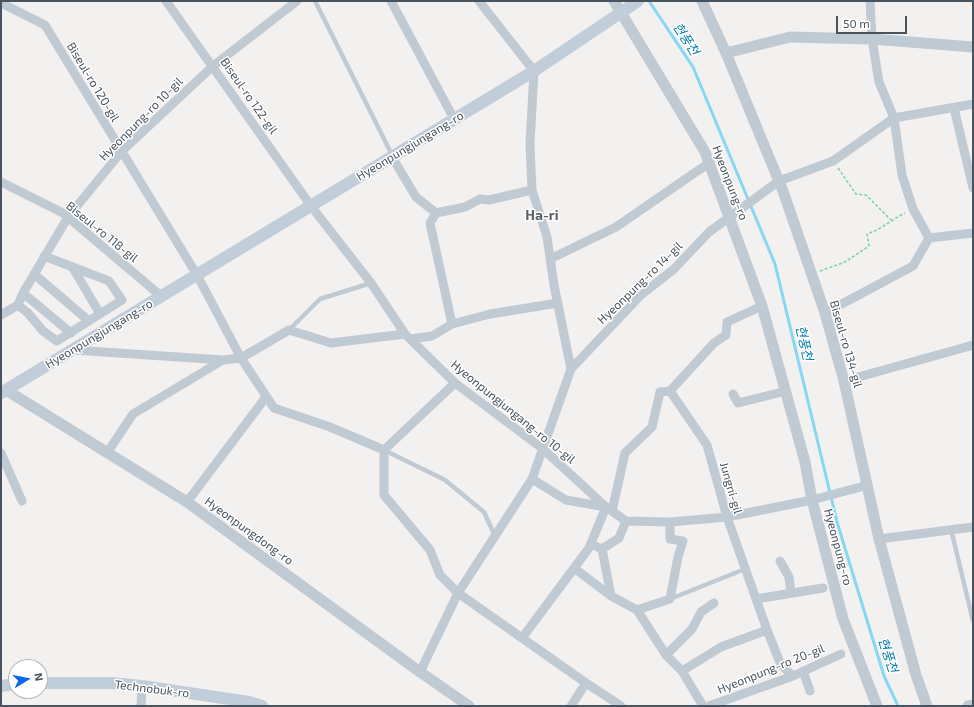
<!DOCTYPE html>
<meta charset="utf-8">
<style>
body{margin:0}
#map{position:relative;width:974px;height:707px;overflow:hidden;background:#f3f0f0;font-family:"Exo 2",sans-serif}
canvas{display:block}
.frame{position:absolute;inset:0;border:2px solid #47535f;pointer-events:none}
.north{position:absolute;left:8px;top:659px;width:40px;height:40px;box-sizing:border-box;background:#fff;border:1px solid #b5babf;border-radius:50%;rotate:80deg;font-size:11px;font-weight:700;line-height:16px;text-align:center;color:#47535f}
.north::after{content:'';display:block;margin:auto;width:14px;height:18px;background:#0d66f0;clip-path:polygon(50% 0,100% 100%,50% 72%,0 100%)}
.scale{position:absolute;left:836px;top:16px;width:71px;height:18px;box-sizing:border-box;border:2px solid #47535f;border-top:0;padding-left:5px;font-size:12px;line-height:14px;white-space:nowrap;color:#47535f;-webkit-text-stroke:3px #fff;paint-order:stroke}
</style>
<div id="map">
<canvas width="974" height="707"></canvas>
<div class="frame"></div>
<div class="north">N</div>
<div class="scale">50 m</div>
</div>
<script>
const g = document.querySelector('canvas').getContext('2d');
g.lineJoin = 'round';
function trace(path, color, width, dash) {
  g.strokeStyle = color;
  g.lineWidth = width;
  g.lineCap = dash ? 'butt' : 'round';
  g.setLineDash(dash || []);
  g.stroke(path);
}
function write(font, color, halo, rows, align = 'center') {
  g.font = font + ' "Exo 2","Noto Sans KR",sans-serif';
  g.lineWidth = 3;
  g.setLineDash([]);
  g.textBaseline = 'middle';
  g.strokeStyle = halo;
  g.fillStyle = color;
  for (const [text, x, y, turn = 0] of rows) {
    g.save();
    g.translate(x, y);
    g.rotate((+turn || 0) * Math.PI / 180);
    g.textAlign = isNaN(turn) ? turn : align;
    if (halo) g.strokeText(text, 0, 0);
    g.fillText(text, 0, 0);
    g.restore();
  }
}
const stream = new Path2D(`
 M649 1 693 67 775 264 837 522 884 676 898 706`);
const path = new Path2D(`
 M838 168 856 194 866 195 891 220
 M820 271 845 262 869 246 867 234C882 229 891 220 905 213`);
const service = new Path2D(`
 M315 1 392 155
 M289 330 320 299 371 283
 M384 450 445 480 484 512 495 536
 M951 529 973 621
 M670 599 745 569`);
const minor = new Path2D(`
 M166 1 311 206 371 283 405 334 455 383 543 449 606 507 626 521 670 522 727 517 812 500 868 485
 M391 1 454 119
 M870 1 872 39 879 82 894 118 902 175 913 209 929 238
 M1 3 45 25 197 275 241 358 274 408 330 427 384 450
 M954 108 973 188
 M392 157 416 197 436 213 430 223 452 324 490 314 558 303
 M1 182 63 213 161 296
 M436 213 465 207 480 199 489 200 532 190
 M550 259 616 227 709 163
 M73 268 100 314
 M34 274 89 321
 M23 293 71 333
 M18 305 28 313 43 331 57 341 122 300 109 281 44 256
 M825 313 913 266 929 238 973 233
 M1 315 18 305 23 293 68 217 122 151 213 66 297 1
 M410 339 432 336 452 324
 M73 350 223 360
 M571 369 641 295 674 269 709 232 779 181 833 161 894 118 973 104
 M844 381 973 345
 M455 383 384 450V495L430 550 440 575 458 593 586 683 621 706
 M670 391 707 445 727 517 767 630 781 665 793 676
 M733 394 738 403 786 391
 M1 453 22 501
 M107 453 133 414 223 360 241 358 289 330 331 343 405 334
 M187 502 266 397
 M612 511 625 453 652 427 660 392 670 391 714 343 726 335 727 322 762 306
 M879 539 973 527
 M591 544 602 549 619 538 626 521
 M602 549 611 596
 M780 561 789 577 791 593
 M574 568 611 596 637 610 666 655 682 671 703 706
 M756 599 823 588
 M637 610 670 599 678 557 683 541 670 539V522
 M522 638 589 548 606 507 566 500 532 479
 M666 655 692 629 701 612 714 603
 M682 671 721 647 767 630
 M803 671 810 691
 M420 672 458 593 532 479 571 369 554 285 547 237 532 190 530 144 534 71 479 1
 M141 706 142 686
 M571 706 586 683
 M709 706 793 676 841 654`);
const tertiary = new Path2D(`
 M614 1 705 152 762 306 805 462 812 500 843 619 877 706
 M702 1 726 53 783 191 825 313 844 381 879 539 916 675 927 706
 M726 53 790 37 872 39 973 47
 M6 390 187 502 420 672 469 706
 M968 706 973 705`);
const secondary = new Path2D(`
 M1 393 534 71 638 1
 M40 683H111L142 686 249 702 262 706
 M1 686 16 684`);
const streetNames = [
 ["Biseul-ro 120-gil",93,82,59],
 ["Biseul-ro 122-gil",249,96,55],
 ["Hyeonpung-ro 10-gil",141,119,-45],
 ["Hyeonpungjungang-ro",410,146,-31],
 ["Hyeonpung-ro",730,183,69],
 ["Biseul-ro 118-gil",102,232,39],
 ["Hyeonpung-ro 14-gil",640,283,-44],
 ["Hyeonpungjungang-ro",99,334,-31],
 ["Biseul-ro 134-gil",846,344,74],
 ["Hyeonpungjungang-ro 10-gil",513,412,39],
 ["Jungni-gil",731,488,74],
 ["Hyeonpungdong-ro",249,531,36],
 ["Hyeonpung-ro",838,547,75],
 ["Hyeonpung-ro 20-gil",771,669,-22],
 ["Technobuk-ro",152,689,7]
];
const waterNames = [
 ["현풍천",686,39,57],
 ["현풍천",804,343,77],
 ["현풍천",888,655,72]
];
const quarterNames = [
 ["Ha-ri",542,215]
];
trace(stream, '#87d7f2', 3);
trace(path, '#72d3a8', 1.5, [3, 2]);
trace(service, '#c0cad3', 4.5);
trace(minor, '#c0cad3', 9);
trace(tertiary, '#c0cad3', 11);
trace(secondary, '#c2cdda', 12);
write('12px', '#47535f', '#fff', streetNames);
write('italic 13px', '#047da6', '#fff', waterNames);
write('bold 14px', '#5c6066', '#fff', quarterNames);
</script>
